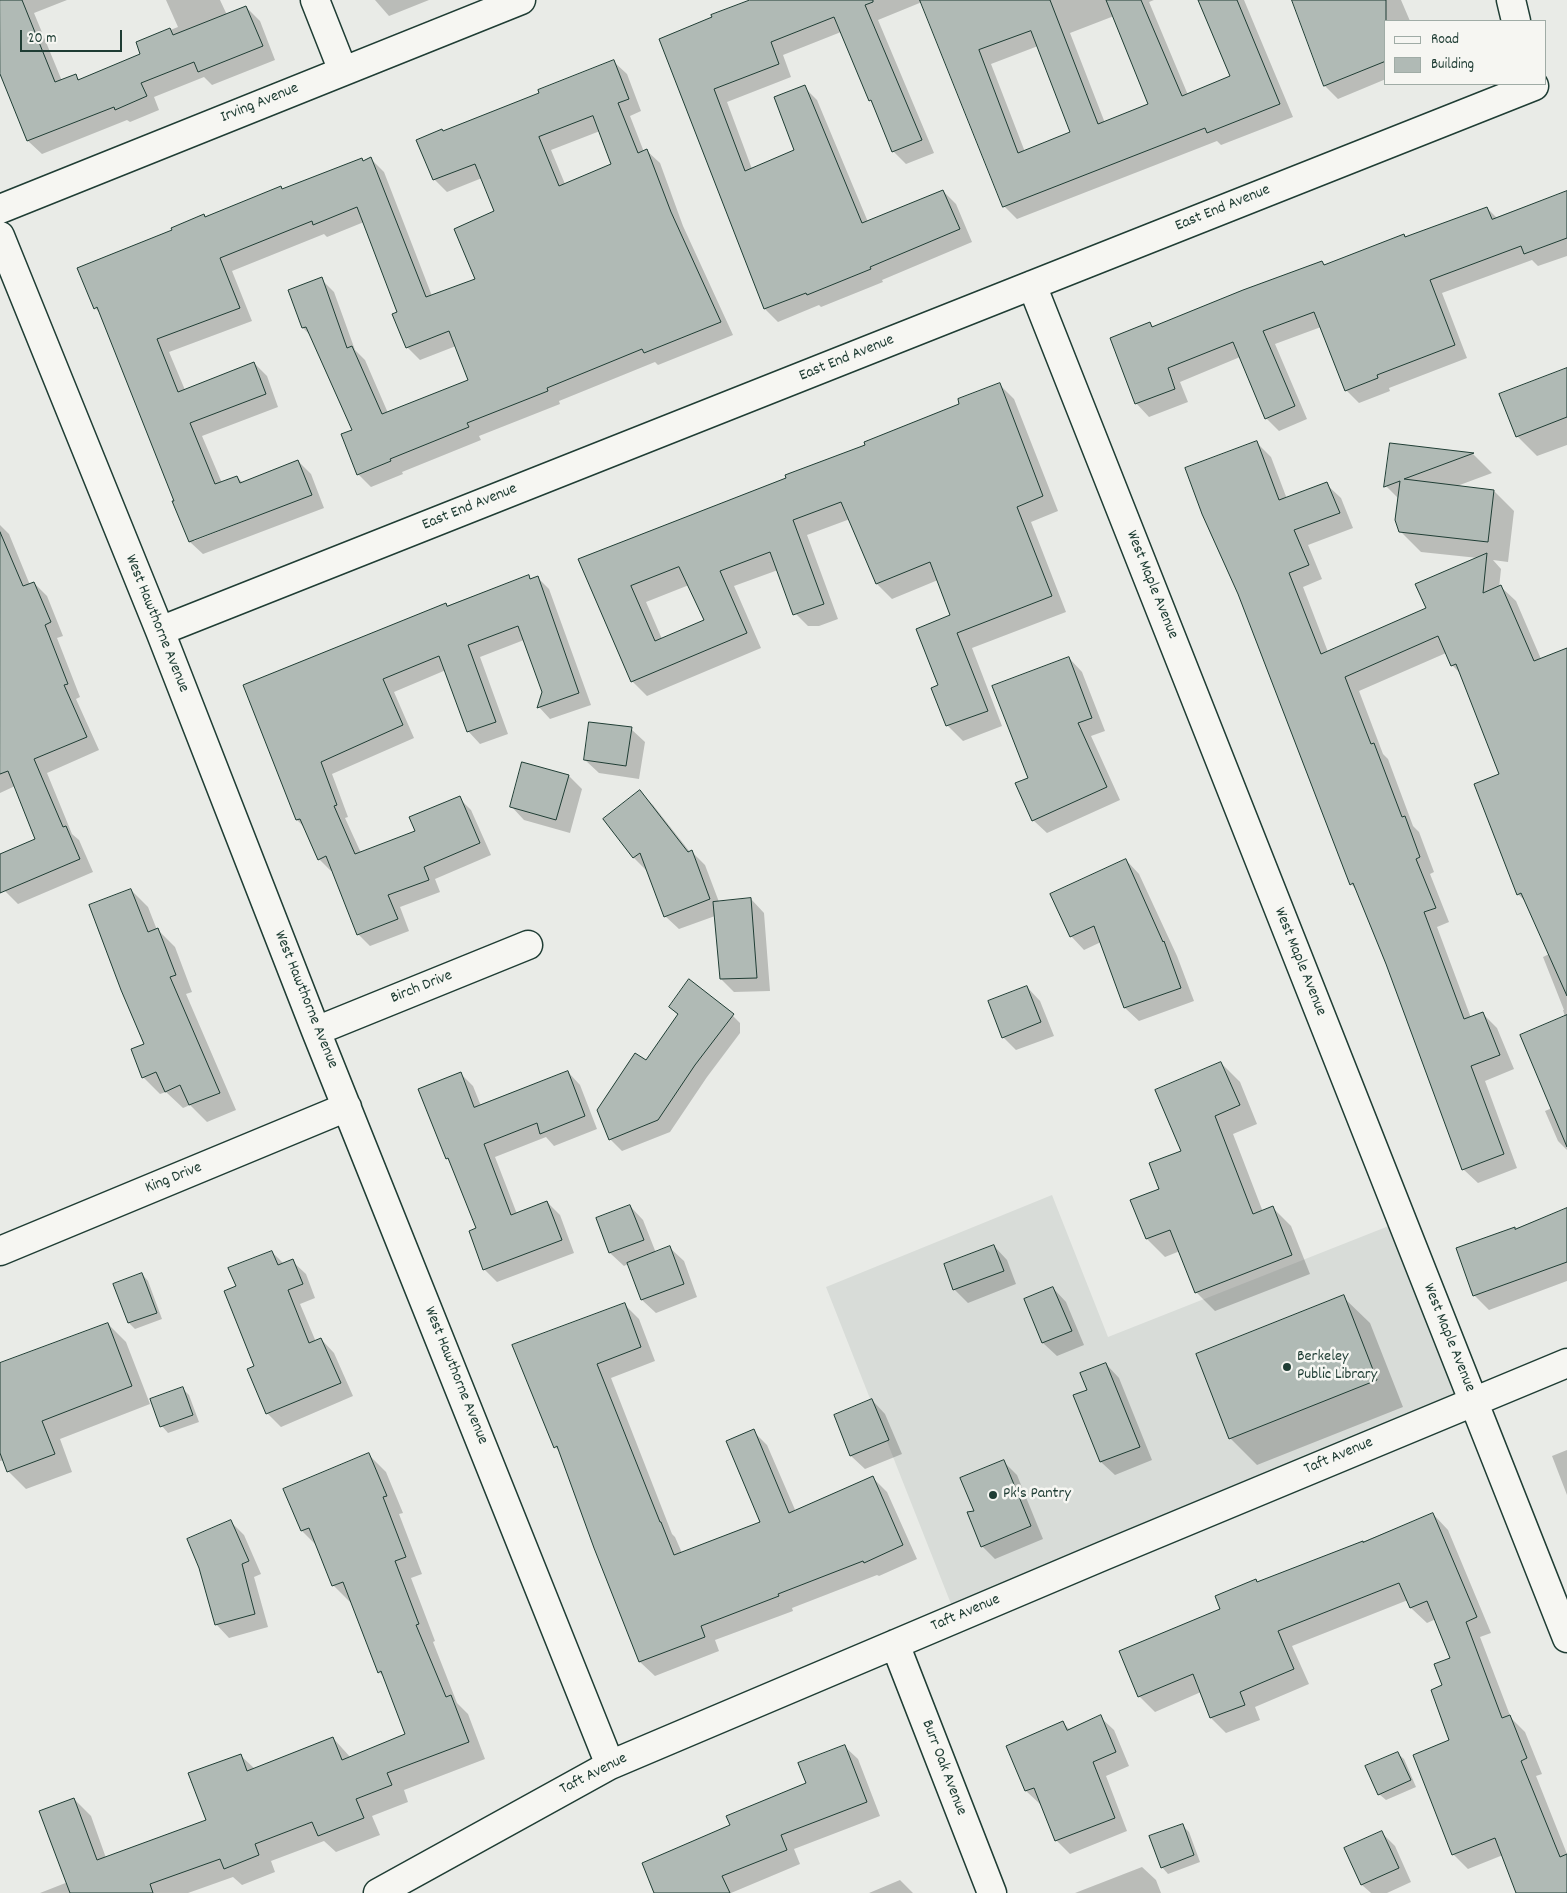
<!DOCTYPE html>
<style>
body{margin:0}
#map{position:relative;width:1567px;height:1893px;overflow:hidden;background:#e9ebe7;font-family:Dekko,sans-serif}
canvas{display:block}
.legend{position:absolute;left:1384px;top:20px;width:162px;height:65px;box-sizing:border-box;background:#f6f6f2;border:1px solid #a0aca6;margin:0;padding:6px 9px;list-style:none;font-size:15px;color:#1f3d34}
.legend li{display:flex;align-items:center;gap:10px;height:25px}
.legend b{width:25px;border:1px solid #a0aca6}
.scale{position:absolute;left:20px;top:30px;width:102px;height:22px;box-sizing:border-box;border:2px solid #1f3d34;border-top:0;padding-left:6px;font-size:15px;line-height:18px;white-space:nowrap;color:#1f3d34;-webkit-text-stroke:4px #f6f6f2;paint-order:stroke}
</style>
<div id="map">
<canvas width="1567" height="1893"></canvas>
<ul class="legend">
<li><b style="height:6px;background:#f6f6f2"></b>Road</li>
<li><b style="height:14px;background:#b0bab5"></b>Building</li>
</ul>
<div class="scale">20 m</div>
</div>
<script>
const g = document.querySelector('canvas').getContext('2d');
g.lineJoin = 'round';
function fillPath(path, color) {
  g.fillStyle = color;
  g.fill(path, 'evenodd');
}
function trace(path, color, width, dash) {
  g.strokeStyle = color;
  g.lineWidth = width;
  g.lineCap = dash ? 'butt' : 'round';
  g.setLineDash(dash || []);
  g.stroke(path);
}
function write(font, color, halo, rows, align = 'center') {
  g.font = font + ' Dekko,sans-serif';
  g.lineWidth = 5;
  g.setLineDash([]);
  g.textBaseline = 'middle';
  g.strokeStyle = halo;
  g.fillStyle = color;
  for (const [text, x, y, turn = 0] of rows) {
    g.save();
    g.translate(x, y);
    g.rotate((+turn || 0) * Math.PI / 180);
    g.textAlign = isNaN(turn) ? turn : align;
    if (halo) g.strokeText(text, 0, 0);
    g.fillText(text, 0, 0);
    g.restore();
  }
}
const built = new Path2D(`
 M1052 1195 1108 1337 1409 1218 1477 1391 953 1609 826 1287Z`);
const shadow = new Path2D(`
 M0 0H67L34 13 62 81 75 76 80 80 142 54 137 43 178 27 166 0H220L227 15 246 7 260 21 275 60 212 85 204 77 154 97 159 110 130 122 127 120 42 154 28 141 12 101 0 58Z
 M375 0H429L389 16Z
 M762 0H1154L1149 2 1188 95 1232 77 1200 0H1244L1293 117 1221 145 1217 141 1017 219 1004 206 922 2 878 20 934 153 906 164 893 151 841 32 783 55 791 77 727 102 752 169 796 151 804 87 817 100 868 222 943 191 956 204 972 242 882 280 883 282 821 307 819 305 778 322 765 309 660 40ZM1114 16 1150 104 1105 123 1070 33ZM1038 46 1072 133 1025 152 991 64Z
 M1293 0H1401L1410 21H1386V79L1338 99 1325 86Z
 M614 62 627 74 641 111 630 116 644 152 647 151 660 163 683 226 733 335 658 365 655 362 559 401 560 404 479 436 481 440 402 472 403 474 371 487 358 474 353 430 312 337 303 328 321 279 334 292 355 350 365 360 388 413 470 380 456 346 420 360 407 347 399 313 364 222 327 237 324 234 232 271 252 321 169 352 185 390 254 363 267 376 278 407 202 436 222 483 237 477 243 483 298 461 311 474 324 508 203 554 190 542 176 501 101 314 95 308 174 230 204 215 206 218 371 159 384 172 432 296 476 279 496 212 482 178 447 192 434 179 444 132 541 93ZM600 131 613 165 565 184 551 150ZM284 503 285 505 194 541V539Z
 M1567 192V256L1538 266 1532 260 1442 293 1467 358 1389 388 1390 391 1359 403 1346 390 1321 327 1275 344 1307 419 1279 431 1266 418 1240 357 1180 382 1188 402 1149 417 1136 403 1150 324 1154 328 1322 262 1325 265 1404 235 1407 238 1487 208 1497 218Z
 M1567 370V445L1537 456 1517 436Z
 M999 384 1014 399 1058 511 1031 522 1066 612 972 648 1002 726 963 741 947 725 952 616 938 580 892 599 877 584 850 519 807 535 838 619 819 626H808L793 611 778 570 734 586 761 648 647 696 632 681 579 560 787 479 961 404ZM689 585 705 620 662 639 646 602Z
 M1257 443 1271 457 1287 499 1326 484 1341 498 1353 528 1308 545 1322 579 1303 587 1328 652 1427 609 1478 558 1421 552 1400 531 1399 499 1386 486 1391 444 1473 454 1492 473 1457 486 1494 491 1514 511 1508 562 1493 560 1501 569 1499 588 1501 587 1516 601 1541 659 1567 651V1150L1558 1141 1545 1111 1552 1108 1565 1017 1563 1010H1564L1543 957 1549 954 1527 903 1518 894 1501 775 1461 674 1452 665 1446 653 1359 691 1383 754 1388 759 1413 826 1419 832 1434 872 1430 874 1449 922 1437 927 1471 1018 1482 1013 1497 1028 1514 1069 1485 1081 1517 1168 1478 1183 1463 1169 1387 964 1357 890 1351 884Z
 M0 525 9 534 30 585 34 583 47 596 63 636 57 638 80 697 76 699 99 750 47 773 72 834 79 840 93 872 18 904 5 891 0 880V855L37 839 15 786 0 793Z
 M528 576 532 580 537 577 549 589 591 705 550 719 539 707 543 692 524 640 480 657 508 734 480 744 468 731 446 670 394 692 414 738 332 774 348 817 345 818 361 853 416 832 459 798 471 810 491 855 435 879 440 892 400 907 409 931 370 946 358 934 333 870 331 871 319 859 305 828 297 820 245 686Z
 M1069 658 1082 672 1105 731 1091 736 1120 800 1047 833 1033 820 1029 778Z
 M631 729 645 742 639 779 599 773 585 760Z
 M523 763 569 776 582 789 570 833 524 820 511 806Z
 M640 792 653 805 690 852H692L705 865 719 902 751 899 764 913 770 991 734 992 721 979 715 916 679 929 665 916 647 871 634 858 604 819Z
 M1126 860 1139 874 1177 956 1194 1001 1139 1021 1125 1008 1101 942 1084 950 1071 936Z
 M131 890 148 907 157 930H158L175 947 192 992 186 994 236 1110 207 1122 190 1105 183 1108 166 1092 160 1094 143 1077 145 1044Z
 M1027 987 1040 1001 1054 1036 1016 1050 1003 1037Z
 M670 1007 728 1011 740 1023V1033L707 1077 670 1132 622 1151 610 1139 647 1062 678 1015Z
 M1221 1063 1240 1082 1257 1124 1233 1134 1263 1212 1273 1208 1291 1226 1310 1274 1215 1311 1196 1292 1180 1251 1165 1257 1147 1239 1161 1189 1182 1151Z
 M568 1072 580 1085 597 1129 554 1146 546 1137 495 1157 517 1214 547 1202 560 1215 574 1253 497 1282 484 1269 478 1229 451 1162 447 1158 460 1073 473 1086 481 1106Z
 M630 1206 643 1220 656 1253 670 1248 684 1261 697 1297 656 1313 642 1300 628 1264 624 1266 610 1253 597 1219Z
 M1567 1209V1281L1489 1310 1474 1295 1516 1230Z
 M994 1246 1007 1260 1016 1284 968 1303 954 1289Z
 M272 1252 284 1264 292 1261 306 1274 315 1298 300 1304 316 1342 321 1339 334 1353 353 1396 281 1427 268 1414 249 1370 256 1367 237 1287Z
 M142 1274 148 1281 162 1319 135 1329 129 1323Z
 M1053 1288 1066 1302 1084 1345 1057 1356 1043 1343 1025 1300Z
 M1343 1297 1370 1323 1403 1407 1257 1465 1230 1438Z
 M625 1305 639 1319 655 1361 611 1378 672 1534 675 1537 682 1553 762 1523 753 1431 767 1445 796 1512 873 1478 887 1492 917 1559 879 1576 877 1575 792 1608 793 1611 715 1640 719 1651 655 1676 640 1662 595 1547 561 1453 555 1447Z
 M108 1324 126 1342 150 1404 60 1439 72 1472 26 1489 8 1471 4 1460 0 1461V1364Z
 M1106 1364 1119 1378 1152 1460 1115 1475 1101 1462 1075 1396 1088 1390Z
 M183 1389 189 1395 199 1422 168 1433 162 1426Z
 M872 1400 885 1414 902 1454 865 1469 851 1456 835 1416Z
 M1567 1450V1495L1552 1456Z
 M369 1455 386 1472 403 1513 399 1514 422 1574 411 1578 435 1641 433 1642 457 1703 468 1714 485 1759 404 1790 408 1802 372 1816 380 1835 336 1852 324 1841 271 1861 275 1872 242 1885 233 1877 188 1893H40L68 1882 74 1799 91 1816 106 1858 207 1821 240 1755 255 1769 333 1738 351 1758 407 1735 385 1678 379 1672 352 1602H350L333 1585 318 1547 302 1531 285 1490Z
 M1003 1461 1017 1475 1043 1539 995 1559 982 1546 976 1512Z
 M1433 1514 1448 1530 1491 1633 1480 1637 1511 1718 1525 1732 1542 1774 1536 1776 1567 1854V1893H1517L1503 1855 1468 1869 1453 1854 1451 1741 1444 1686 1452 1659 1436 1619 1427 1623 1411 1608 1408 1600 1292 1646 1309 1684 1255 1707 1260 1720 1226 1733 1211 1718 1201 1692 1155 1712 1139 1696 1222 1610 1256 1580 1258 1583Z
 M231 1522 244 1535 261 1574 254 1577 268 1627 229 1638 216 1624 201 1568Z
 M1100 1717 1114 1730 1129 1766 1106 1776 1127 1831 1070 1854 1056 1840 1042 1803 1040 1804 1026 1791 1007 1747 1062 1722 1070 1730Z
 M844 1746 858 1759 880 1816 794 1849 800 1864 731 1893H656L731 1826 807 1784Z
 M1397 1753 1404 1759 1416 1787 1386 1800 1379 1794Z
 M1182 1825 1189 1832 1200 1862 1168 1874 1162 1867Z
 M1381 1832 1395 1846 1411 1882 1387 1893H1371L1362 1885 1346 1848Z
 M1142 1867 1156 1880 1161 1893H1075Z
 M900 1880 913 1893H869Z`);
const building = new Path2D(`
 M0 0H22L55 82 76 74 78 80 140 54 136 42 170 28 173 35 246 6 263 46 198 72 194 62 141 83 147 96 115 110 114 107 27 141 0 74Z
 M750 0H873V2L865 5 922 140 892 152 871 100 869 101 834 17 771 42 779 64 714 89 745 171 794 150 774 97 805 85 862 223 943 190 960 229 870 267 871 269 807 295 806 293 764 309 659 39 712 17 711 15Z
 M920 0H1050L1098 124 1148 104 1106 0H1141L1182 96 1230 76 1198 0H1237L1280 104 1207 133 1205 128 1003 207ZM1031 31 1070 132 1018 153 979 50Z
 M1292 0H1386V61L1324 86Z
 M614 60 629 99 618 103 638 153 647 149 671 212 721 322 644 353 642 349 547 388 548 391 467 423 469 427 390 459 391 461 357 475 341 434 352 430 306 327 302 328 288 290 322 277 347 348 352 346 382 414 468 380 449 331 406 348 392 314 397 312 357 207 313 225 312 221 220 258 240 308 157 339 178 392 254 362 266 394 190 423 215 484 237 476 240 483 298 460 312 495 189 542 172 501H174L97 307 94 309 77 268 172 230 171 228 204 214 205 217 281 186 282 189 362 158 363 161 371 157 426 297 475 279 454 229 494 211 475 164 433 180 416 140 442 129 443 131 539 93 538 90ZM593 116 611 164 559 186 539 137Z
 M1567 191V238L1524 254 1521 246 1430 280 1455 345 1377 375 1378 378 1345 391 1314 312 1263 331 1295 406 1265 419 1233 342 1168 368 1175 389 1135 404 1110 338 1150 322 1152 327 1243 290 1322 261 1324 265 1404 234 1405 237 1487 207 1492 219Z
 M1567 368V417L1516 437 1499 394Z
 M1000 383 1043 496 1017 507 1052 596 957 633 988 711 946 726 931 688 938 685 916 629 950 615 930 562 876 584 841 502 793 520 824 604 793 615 770 552 720 571 747 633 631 682 578 559 786 478 785 475 865 445 864 442 959 404 958 399ZM679 567 704 620 655 641 631 586Z
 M1257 441 1279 500 1327 482 1340 513 1294 530 1309 565 1289 573 1321 654 1426 608 1415 584 1487 553 1483 593 1501 585 1534 661 1567 648V996L1521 893 1517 895 1474 784 1499 774 1456 664 1451 666 1438 636 1345 677 1371 744 1374 743 1402 817 1405 816 1420 857 1416 859 1436 908 1424 912 1464 1019 1483 1012 1500 1055 1471 1066 1504 1154 1462 1170 1386 964 1353 883 1350 885 1238 594 1202 514 1185 468Z
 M1390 443 1474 453 1404 479 1494 490 1488 542 1399 532 1395 520 1400 481 1384 487Z
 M0 532 23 586 34 582 51 622 45 625 68 684 64 685 87 737 34 759 63 827 66 826 80 859 0 893V854L35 839 8 771 0 774Z
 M529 575 530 579 538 576 579 693 537 708 542 692 518 626 468 645 496 722 467 732 439 656 383 679 403 725 321 762 337 805 334 806 355 854 415 831 409 817 460 796 480 843 424 867 429 880 388 895 398 919 357 935 326 856 318 860 300 819 296 820 243 685 446 603 447 606Z
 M1069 657 1092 718 1078 723 1107 787 1032 821 1015 783 1028 778 992 686Z
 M589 722 632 727 626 766 584 760Z
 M522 762 569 775 556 820 510 807Z
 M640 790 688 852 692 850 710 899 664 917 640 853 633 858 603 819Z
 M1126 859 1163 942 1164 941 1181 988 1124 1008 1094 926 1070 937 1050 894Z
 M131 889 148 932 158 928 176 975 170 977 220 1093 189 1105 180 1085 165 1092 156 1072 142 1078 131 1049 144 1044 121 990 89 905Z
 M751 898 757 978 720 979 713 902Z
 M689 979 734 1014 695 1065 658 1120 609 1140 597 1110 635 1053 646 1060 678 1014 669 1007Z
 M1027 986 1041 1022 1002 1038 988 1001Z
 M1567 1015V1147L1520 1035Z
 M1221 1062 1240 1105 1215 1116 1253 1214 1273 1206 1292 1255 1195 1293 1170 1230 1146 1239 1130 1200 1159 1189 1149 1163 1181 1151 1155 1090Z
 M568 1071 585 1116 540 1134 537 1123 484 1144 511 1215 547 1201 562 1240 483 1270 469 1231 476 1228 448 1158 446 1159 418 1089 461 1072 474 1107Z
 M630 1205 644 1240 609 1253 596 1218Z
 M1567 1208V1262L1473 1296 1456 1248 1515 1227V1229Z
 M994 1245 1004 1271 953 1290 944 1264Z
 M670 1246 684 1284 641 1300 627 1263Z
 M272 1251 278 1265 293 1259 303 1284 288 1290 309 1343 321 1338 341 1383 266 1414 247 1369 254 1366 224 1291 236 1286 228 1268Z
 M142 1273 157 1313 128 1323 113 1284Z
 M1053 1287 1072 1331 1042 1343 1024 1299Z
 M1344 1295 1377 1380 1229 1439 1196 1354Z
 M625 1303 641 1347 597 1364 660 1522H661L674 1555 760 1522 726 1441 754 1429 789 1513 873 1476 903 1545 864 1563 863 1561 778 1594 779 1596 701 1626 705 1637 639 1662 594 1548 557 1446 554 1448 512 1345Z
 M108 1323 132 1386 42 1421 55 1454 7 1472 0 1453V1363Z
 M1106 1363 1140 1447 1100 1462 1073 1395 1087 1390 1080 1373Z
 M183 1387 193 1415 160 1427 150 1399Z
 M872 1399 889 1440 850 1456 834 1415Z
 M369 1453 387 1496 383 1497 406 1557 395 1561 419 1624 416 1625 446 1697 451 1695 469 1742 387 1773 392 1785 356 1799 364 1818 318 1836 312 1822 255 1844 259 1855 224 1869 220 1859 150 1884 153 1893H70L39 1811 74 1798 97 1860 206 1820 188 1773 241 1754 247 1771 333 1737 342 1760 405 1734 381 1671 378 1673 343 1582 332 1586 309 1528 301 1531 283 1489Z
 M1004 1460 1031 1526 981 1547 967 1512 974 1511 960 1478Z
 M1433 1513 1477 1617 1466 1622 1502 1718 1510 1715 1527 1758 1521 1761 1560 1857 1567 1854V1893H1516L1495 1838 1452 1855 1413 1755 1449 1740 1431 1690 1442 1685 1434 1664 1450 1658 1427 1601 1410 1608 1399 1583 1278 1631 1294 1669 1240 1692 1245 1705 1210 1718 1193 1674 1138 1697 1119 1651 1220 1609 1215 1596 1256 1579 1257 1582 1363 1541V1542Z
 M231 1520 249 1561 242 1564 255 1614 215 1625 199 1568 187 1539Z
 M1101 1715 1116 1752 1093 1762 1115 1818 1055 1841 1034 1788 1025 1791 1006 1746 1063 1721 1067 1730Z
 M845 1745 867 1802 781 1835 787 1850 722 1876 730 1893H654L642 1863 730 1825 726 1816 806 1783 798 1763Z
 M1398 1752 1411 1780 1378 1795 1365 1766Z
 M1183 1824 1194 1855 1161 1868 1149 1836Z
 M1382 1831 1399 1868 1361 1885 1344 1848Z`);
const street = new Path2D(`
 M315 0 343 71
 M1511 0 1516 21
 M0 209 521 0
 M0 236 160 631 316 1031 610 1765
 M1032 285 1567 1638
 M160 631 1534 86 1533 84
 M316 1031 528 945
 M0 1251 347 1107
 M895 1644 992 1893
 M378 1893 610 1765 1103 1556 1567 1363`);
const markers = [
 [1287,1367,5,"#1f3d34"],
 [993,1495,5,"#1f3d34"]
];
const streetNames = [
 ["Irving Avenue",260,104,-22],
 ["East End Avenue",1223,209,-22],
 ["East End Avenue",847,359,-22],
 ["East End Avenue",470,508,-22],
 ["West Maple Avenue",1151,585,68],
 ["West Hawthorne Avenue",156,624,68],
 ["West Maple Avenue",1299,962,68],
 ["Birch Drive",422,988,-22],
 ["West Hawthorne Avenue",305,1000,68],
 ["King Drive",174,1179,-22],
 ["West Maple Avenue",1448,1338,68],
 ["West Hawthorne Avenue",455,1376,68],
 ["Taft Avenue",1339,1457,-23],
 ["Taft Avenue",966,1614,-23],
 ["Burr Oak Avenue",943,1768,69],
 ["Taft Avenue",594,1775,-27]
];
const poiNames = [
 ["Berkeley",1297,1358],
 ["Public Library",1297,1376],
 ["Pk's Pantry",1003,1495]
];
fillPath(built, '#d8dcd8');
fillPath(shadow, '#0003');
fillPath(building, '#b0bab5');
trace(building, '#1f3d34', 1);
trace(street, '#1f3d34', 31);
trace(street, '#f6f6f2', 28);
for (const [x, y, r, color] of markers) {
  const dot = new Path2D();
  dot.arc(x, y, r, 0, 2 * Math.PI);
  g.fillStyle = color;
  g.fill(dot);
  trace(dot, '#f6f6f2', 2);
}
write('16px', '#1f3d34', '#f6f6f2', streetNames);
write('16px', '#1f3d34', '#f6f6f2', poiNames, 'left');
</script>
